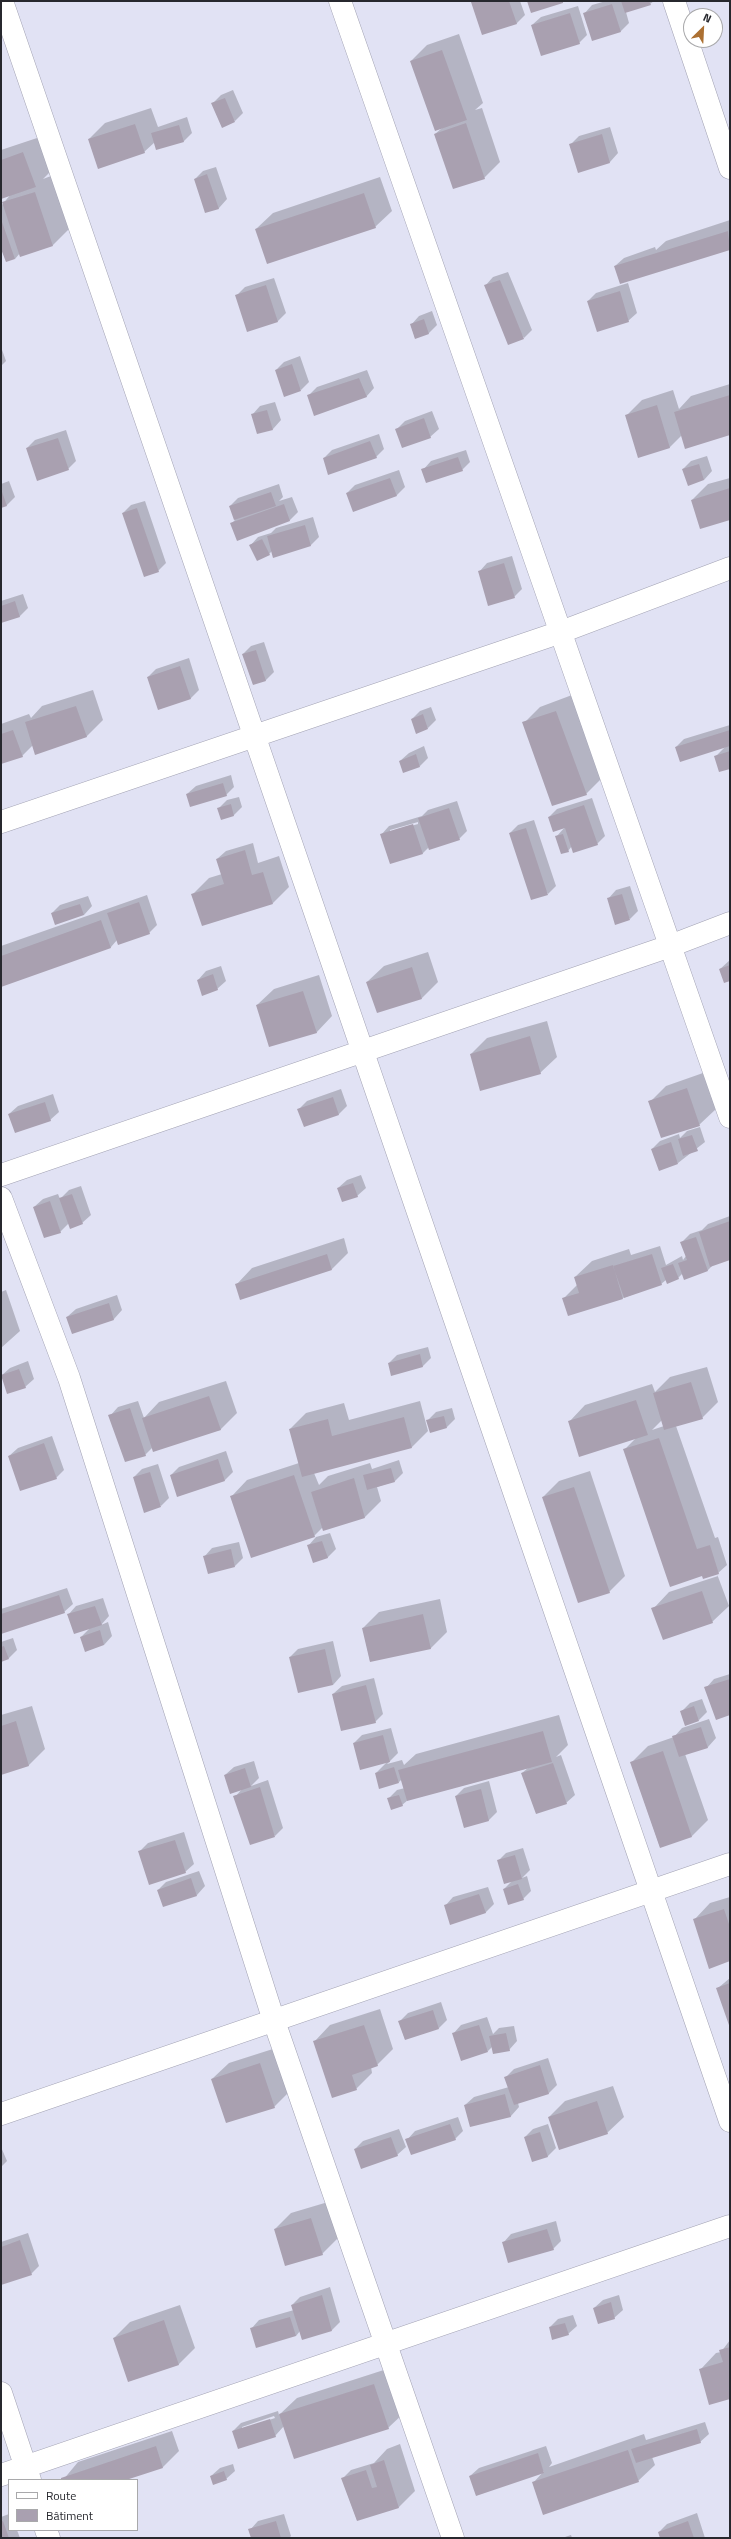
<!DOCTYPE html>
<meta charset="utf-8">
<style>
body{margin:0}
#map{position:relative;width:731px;height:2539px;overflow:hidden;background:#e1e2f4;font-family:"Titillium Web",sans-serif}
canvas{display:block}
.frame{position:absolute;inset:0;border:2px solid #27282e;pointer-events:none}
.legend{position:absolute;left:8px;top:2479px;width:130px;height:52px;box-sizing:border-box;background:#fff;border:1px solid #a9a9ab;margin:0;padding:5px 7px;list-style:none;font-size:12px;color:#27282e}
.legend li{display:flex;align-items:center;gap:8px;height:20px}
.legend b{width:20px;border:1px solid #a9a9ab}
.north{position:absolute;left:683px;top:8px;width:40px;height:40px;box-sizing:border-box;background:#fff;border:1px solid #a9a9ab;border-radius:50%;rotate:24deg;font-size:11px;font-weight:700;line-height:16px;text-align:center;color:#27282e}
.north::after{content:'';display:block;margin:auto;width:14px;height:18px;background:#ac7032;clip-path:polygon(50% 0,100% 100%,50% 72%,0 100%)}
</style>
<div id="map">
<canvas width="731" height="2539"></canvas>
<div class="frame"></div>
<ul class="legend">
<li><b style="height:5px;background:#fff"></b>Route</li>
<li><b style="height:11px;background:#a9a0b0"></b>Bâtiment</li>
</ul>
<div class="north">N</div>
</div>
<script>
const g = document.querySelector('canvas').getContext('2d');
g.lineJoin = 'round';
function fillPath(path, color) {
  g.fillStyle = color;
  g.fill(path, 'evenodd');
}
function trace(path, color, width, dash) {
  g.strokeStyle = color;
  g.lineWidth = width;
  g.lineCap = dash ? 'butt' : 'round';
  g.setLineDash(dash || []);
  g.stroke(path);
}
const shadow = new Path2D(`
 M473 1H520L525 15 517 23 483 34Z
 M606 1H654L650 4 626 12 629 23 621 31 593 40 584 14 592 5Z
 M578 6 587 35 579 43 532 25 541 17Z
 M459 34 483 103 475 110 482 108 500 162 484 178 435 134 442 128 411 61 427 45Z
 M233 90 243 113 235 121 212 104 221 95Z
 M151 108 158 127 187 117 192 133 184 141 155 142 144 152 89 139 105 123Z
 M610 127 618 153 610 162 579 171 570 145 579 136Z
 M40 137 52 170 43 179 51 176 69 229 53 245 20 253 15 259 1 246V206L11 194 1 198V150Z
 M216 167 227 199 219 208 206 212 195 179 203 171Z
 M380 177 392 211 375 227 256 229 273 213Z
 M730 220V248L654 272 615 266 624 258 655 247 656 250 666 241Z
 M508 272 532 330 524 338 485 286 493 277Z
 M274 278 286 313 278 321 248 331 236 296 245 287Z
 M628 283 637 313 628 321 588 301 596 293Z
 M432 311 437 325 429 333 415 338 411 325 419 316Z
 M1 347 6 361 1 366Z
 M300 356 309 382 301 390 276 370 284 362Z
 M367 370 374 388 366 397 308 396 317 387Z
 M730 384V434L682 435 670 447 639 457 626 416 642 400 673 390 679 409 691 396Z
 M275 402 281 420 273 429 258 433 252 415 260 406Z
 M432 411 439 429 430 437 397 429 405 421Z
 M66 430 76 461 68 469 27 448 35 440Z
 M379 434 384 449 376 457 324 458 332 450Z
 M466 450 470 462 462 470H423L431 461Z
 M707 456 712 471 704 480 683 469 691 461Z
 M399 470 405 487 397 495 347 493 355 485Z
 M730 478V519L692 500 708 484Z
 M9 481 15 497 7 505 1 507V484Z
 M279 484 283 497 279 501 292 497 298 512 289 521 232 523 235 520 230 506 238 498Z
 M145 501 166 563 158 571 123 513 131 505Z
 M313 517 319 537 311 545 274 556 272 551 269 554 250 546 258 537 271 533 276 528Z
 M512 556 522 589 514 597 479 572 487 563Z
 M23 594 28 608 20 616 1 622V601Z
 M264 642 274 672 266 680 253 684 243 654 251 646Z
 M189 658 199 690 191 698 158 708 148 677 156 669Z
 M93 690 103 720 86 737 33 745 22 756 1 763V724L29 714 31 718 42 706Z
 M572 695 602 778 586 794 524 723 540 707Z
 M431 707 436 720 428 728 412 719 420 711Z
 M730 725V768L715 757 725 747H676L684 739Z
 M424 746 428 758 420 766 400 761 409 753Z
 M231 775 234 787 226 795 187 794 196 786Z
 M239 797 242 807 234 815 222 819 219 808 227 800Z
 M592 798 605 836 597 844 572 846 568 851 556 837 566 826 549 817 557 809Z
 M457 801 467 831 459 839 429 847 423 853 391 863 381 835 389 826 422 816 428 810ZM418 822V824L390 832V830Z
 M534 820 556 886 548 894 510 833 518 825Z
 M253 843 258 863 279 856 289 887 273 903 193 894 209 878 222 874 217 859 226 851Z
 M630 886 638 911 630 919 608 899 616 890Z
 M147 895 157 925 149 933 117 940 111 947 1 986V946Z
 M88 896 92 906 84 915 52 913 60 905Z
 M428 952 438 982 422 998 367 982 384 966Z
 M730 960V980L720 969Z
 M221 966 226 981 217 989 198 980 206 971Z
 M319 975 332 1016 316 1033 257 1005 274 989Z
 M547 1021 557 1057 540 1073 471 1054 487 1038Z
 M703 1073 716 1109 699 1125 650 1102 666 1086Z
 M341 1089 347 1106 339 1114 304 1125 299 1109 307 1101Z
 M53 1094 59 1112 50 1120 9 1114 18 1106Z
 M700 1127 705 1142 678 1163 652 1149 660 1141 679 1134 680 1138 687 1131Z
 M361 1175 366 1188 357 1196 338 1188 347 1180Z
 M81 1186 91 1215 82 1223H69L60 1232 34 1207 43 1199 58 1194 60 1199 69 1190Z
 M730 1216V1259L713 1265 708 1270 685 1278 683 1273 678 1278 666 1280 661 1284 623 1298H564L578 1284 575 1277 592 1261 629 1249 631 1255 660 1246 666 1265 682 1256 683 1260 686 1256 682 1242 690 1234 702 1230 708 1224Z
 M344 1238 348 1253 332 1269 241 1299 236 1285 252 1268Z
 M6 1290 20 1331 1 1348V1292Z
 M117 1295 122 1310 114 1319 67 1317 76 1309Z
 M428 1347 431 1358 423 1366 392 1374 389 1363 397 1355Z
 M28 1361 34 1379 25 1387 1 1376 10 1368Z
 M707 1367 718 1402 702 1418 676 1426 715 1538 718 1537 727 1565 717 1574 729 1606 712 1622 653 1609 669 1592 718 1576 717 1574 704 1578 624 1450 636 1438 569 1422 585 1405 652 1384 655 1392 670 1377ZM662 1420 664 1426 652 1430Z
 M226 1381 237 1413 220 1430 153 1447 145 1455 110 1416 118 1407 138 1401 144 1418 159 1402Z
 M420 1401 428 1431 412 1447 314 1473 319 1485 328 1476 370 1463 372 1469 399 1460 403 1473 395 1481 377 1487 381 1501 365 1517 324 1529 323 1527 314 1536 231 1497 247 1480 299 1463 290 1429 306 1413 344 1403 349 1420Z
 M452 1408 455 1419 447 1427 427 1421 436 1412Z
 M52 1436 64 1470 56 1478 9 1456 18 1448Z
 M226 1451 233 1472 225 1480 178 1496 171 1475 179 1467Z
 M158 1464 169 1498 161 1506 134 1477 142 1469Z
 M590 1471 625 1576 609 1592 543 1497 559 1481Z
 M330 1533 336 1549 327 1558 308 1546 316 1537Z
 M239 1542 243 1558 235 1566 204 1557 212 1548Z
 M67 1588 73 1604 64 1612 1 1633V1609Z
 M103 1598 109 1616 101 1625 108 1622 112 1636 104 1645 81 1637 90 1628 68 1615 76 1606Z
 M440 1599 447 1632 431 1648 370 1661 363 1628 379 1612Z
 M13 1638 17 1650 9 1658 1 1661V1642Z
 M333 1641 341 1676 333 1685 290 1657 298 1649Z
 M730 1674V1714L706 1688 714 1679Z
 M374 1678 383 1714 375 1722 333 1694 342 1686Z
 M702 1699 707 1712 699 1720 681 1712 690 1703Z
 M32 1706 45 1749 29 1765 1 1774V1715Z
 M559 1715 568 1745 556 1757 561 1755 575 1795 566 1803 522 1773 528 1768 408 1800 402 1805 388 1799 397 1790 405 1788 402 1779 399 1782 376 1773 387 1762 354 1743 362 1735 391 1728 398 1753 387 1764 402 1760 404 1765 416 1754Z
 M709 1719 716 1738 708 1747 685 1754 708 1820 692 1836 660 1847 631 1763 648 1746 674 1737 682 1728Z
 M254 1761 259 1778 251 1786 268 1780 283 1828 275 1836 235 1797 242 1789 225 1775 234 1767Z
 M489 1781 497 1812 489 1820 464 1827 456 1796 464 1788Z
 M184 1832 194 1864 185 1872 140 1851 148 1843Z
 M523 1848 530 1870 522 1878 527 1876 531 1891 523 1899 504 1889 512 1881 498 1861 506 1853Z
 M199 1871 205 1886 197 1895 158 1890 166 1882Z
 M488 1887 494 1904 485 1913 445 1906 453 1897Z
 M730 1897V1961L694 1920 710 1903Z
 M730 1978V2026L718 1988Z
 M441 2002 447 2020 439 2028 405 2039 399 2022 408 2013Z
 M380 2009 393 2049 377 2065 371 2067 372 2073 356 2089 314 2042 330 2025Z
 M487 2017 493 2034 499 2028 514 2026 517 2041 509 2050 492 2047 488 2051 453 2034 461 2025Z
 M276 2048 291 2090 274 2107 212 2079 229 2063Z
 M548 2058 557 2085 549 2093 518 2103 519 2107 511 2116 471 2126 465 2105 474 2097 509 2087 506 2077 514 2069Z
 M613 2086 624 2117 607 2133 549 2117 565 2101Z
 M458 2117 463 2131 455 2139 407 2140 415 2131Z
 M548 2124 556 2148 548 2156 533 2161 525 2137 533 2129Z
 M399 2129 406 2147 397 2155 355 2149 363 2141Z
 M1 2147 7 2161 1 2167Z
 M328 2202 338 2238 322 2254 275 2229 291 2213Z
 M556 2221 561 2241 553 2249 503 2243 511 2234Z
 M28 2233 39 2266 31 2274 1 2284V2242Z
 M330 2287 340 2322 332 2330 302 2339 300 2331 296 2336 251 2329 259 2320 294 2310 292 2305 300 2297Z
 M619 2295 623 2310 614 2318 594 2308 603 2300Z
 M180 2305 195 2348 179 2364 129 2381 114 2338 130 2322Z
 M573 2315 577 2326 568 2334 550 2327 558 2319Z
 M730 2340V2398L700 2370 716 2353 721 2352Z
 M390 2368 405 2412 388 2428 284 2426 275 2436 233 2431 241 2423 278 2411 279 2415 297 2398ZM274 2416 275 2418 242 2429V2427Z
 M705 2422 709 2434 700 2442 652 2457 655 2465 638 2481 533 2483 544 2471 477 2494 470 2476 479 2468 546 2446 552 2463 549 2467 644 2434 646 2440Z
 M172 2431 179 2451 163 2467 123 2480H63L78 2462Z
 M400 2444 415 2491 399 2507 357 2520 342 2479 351 2470 374 2463 387 2449Z
 M233 2464 235 2471 226 2479 211 2476 220 2468Z
 M697 2513 705 2538H661L659 2532 667 2524Z
 M9 2514V2530H17L20 2538H1V2517Z
 M284 2514 291 2536 289 2538H252L250 2530 258 2521Z
 M571 2535 572 2538H562Z`);
const building = new Path2D(`
 M509 1 517 24 482 35 471 2Z
 M527 1H563V3L531 13Z
 M621 1H649L651 5 625 13Z
 M612 4 621 32 592 41 583 13Z
 M570 13 580 44 541 56 531 25Z
 M442 50 467 120 435 131 410 61Z
 M225 98 235 122 222 128 211 103Z
 M466 123 485 179 453 189 434 134Z
 M135 124 145 153 98 169 88 139Z
 M179 125 184 142 156 150 151 133Z
 M602 134 610 163 578 173 569 144Z
 M23 152 36 187 1 199V160Z
 M207 174 219 209 205 213 194 179Z
 M35 192 53 246 20 257 2 202Z
 M364 193 376 228 267 264 255 229Z
 M1 219 15 259 6 262 1 249Z
 M728 231 730 250 620 284 614 266Z
 M500 280 524 339 508 345 484 285Z
 M266 285 278 322 247 332 235 295Z
 M620 291 629 322 597 332 587 301Z
 M424 319 429 334 415 339 410 324Z
 M292 364 301 391 284 397 275 370Z
 M359 378 367 397 314 416 307 395Z
 M730 395V435L685 449 674 412Z
 M657 405 670 448 638 458 625 415Z
 M267 410 273 430 257 434 251 414Z
 M424 418 431 438 402 448 395 429Z
 M58 438 69 470 37 481 26 448Z
 M370 441 377 458 328 475 323 458Z
 M458 457 463 471 426 483 421 469Z
 M699 464 704 480 688 486 682 469Z
 M390 478 397 496 353 512 346 493Z
 M730 488V520L700 529 691 500Z
 M1 489 7 506 1 508Z
 M271 492 276 506 234 520 229 506Z
 M284 504 290 521 237 541 230 523Z
 M137 508 159 572 144 577 122 513Z
 M305 525 311 546 273 558 267 536Z
 M262 539 270 555 257 561 249 545Z
 M504 563 515 598 488 606 478 571Z
 M15 601 20 617 1 623V606Z
 M256 650 266 681 253 685 242 654Z
 M180 666 191 699 158 710 147 677Z
 M76 706 87 737 35 755 25 722Z
 M556 711 587 795 552 806 522 722Z
 M423 714 428 729 416 734 411 719Z
 M13 730 23 757 1 764V734Z
 M730 730V746L680 762 675 747Z
 M730 751V769L719 772 714 756Z
 M416 754 420 767 403 773 399 761Z
 M223 783 227 796 190 807 186 794Z
 M231 804 234 816 221 820 217 808Z
 M584 805 598 845 573 853 565 828 553 832 548 817Z
 M449 808 460 840 429 850 418 818Z
 M413 824 423 854 390 864 380 834Z
 M526 828 548 895 531 900 509 833Z
 M563 834 569 852 561 854 555 836Z
 M245 850 252 875 263 872 273 904 202 926 191 894 224 884 216 859Z
 M622 894 630 920 615 925 607 898Z
 M139 902 150 934 118 945 107 913Z
 M80 904 84 915 55 925 51 913Z
 M101 920 111 948 1 987V956Z
 M730 965V981L724 983 719 969Z
 M412 967 422 999 377 1013 366 982Z
 M213 974 218 990 202 996 197 980Z
 M303 991 317 1033 269 1047 256 1005Z
 M530 1036 541 1074 480 1091 470 1054Z
 M687 1088 700 1126 661 1138 648 1101Z
 M333 1097 339 1115 304 1127 297 1109Z
 M45 1102 51 1121 15 1133 8 1114Z
 M692 1135 698 1151 683 1156 678 1139Z
 M671 1142 678 1164 659 1171 651 1149Z
 M353 1183 358 1197 342 1202 337 1188Z
 M72 1194 83 1224 70 1229 59 1198Z
 M50 1201 61 1233 44 1238 33 1207Z
 M730 1221V1260L710 1267 699 1232Z
 M696 1237 708 1271 684 1280 678 1263 687 1260 680 1242Z
 M327 1254 332 1270 240 1300 235 1284Z
 M652 1254 662 1285 624 1298 613 1266Z
 M673 1264 679 1279 667 1284 661 1268Z
 M613 1265 623 1299 568 1316 562 1298 579 1293 574 1277Z
 M109 1303 114 1320 72 1334 66 1317Z
 M420 1354 423 1367 391 1376 388 1363Z
 M19 1369 26 1388 7 1394 1 1375Z
 M691 1382 703 1419 664 1430 653 1393Z
 M209 1396 221 1430 153 1452 142 1418Z
 M636 1400 648 1435 579 1457 568 1421Z
 M130 1408 146 1456 125 1462 108 1415Z
 M444 1416 447 1428 430 1433 426 1420Z
 M404 1417 412 1448 302 1477 289 1429 328 1419 332 1436Z
 M659 1438 697 1549 710 1545 719 1574 703 1579 702 1576 670 1587 623 1449Z
 M44 1443 57 1479 20 1491 8 1456Z
 M218 1459 225 1481 177 1497 170 1475Z
 M391 1468 395 1482 367 1490 363 1475Z
 M150 1472 161 1507 144 1513 133 1477Z
 M294 1475 315 1537 251 1558 230 1496Z
 M354 1478 365 1518 323 1531 311 1492Z
 M574 1487 610 1593 578 1603 542 1497Z
 M322 1541 328 1558 313 1563 307 1545Z
 M231 1549 235 1567 208 1574 203 1556Z
 M702 1591 713 1623 663 1640 651 1608Z
 M59 1595 65 1613 1 1634V1614Z
 M95 1606 102 1625 74 1634 67 1614Z
 M423 1614 431 1649 370 1662 362 1628Z
 M100 1630 104 1645 85 1652 80 1637Z
 M4 1646 9 1659 1 1662V1647Z
 M325 1649 333 1685 298 1693 289 1657Z
 M730 1679V1715L716 1720 704 1687Z
 M366 1685 376 1723 341 1731 332 1694Z
 M694 1706 699 1721 685 1726 680 1711Z
 M16 1721 29 1766 1 1775V1726Z
 M701 1727 708 1748 679 1757 672 1736Z
 M543 1731 552 1762 407 1801 398 1770Z
 M383 1735 390 1762 360 1770 353 1743Z
 M663 1751 692 1837 660 1848 630 1762Z
 M553 1763 567 1804 536 1814 521 1773Z
 M394 1767 399 1783 379 1789 375 1773Z
 M245 1768 251 1787 230 1794 224 1775Z
 M260 1787 275 1837 250 1845 233 1796Z
 M481 1789 489 1821 464 1828 455 1796Z
 M399 1795 403 1806 391 1810 387 1798Z
 M175 1840 186 1873 149 1885 138 1851Z
 M515 1855 522 1879 504 1884 497 1860Z
 M191 1878 197 1896 163 1907 157 1890Z
 M518 1884 524 1900 508 1905 503 1889Z
 M479 1894 486 1913 450 1925 444 1905Z
 M724 1909 730 1927V1961L709 1969 693 1919Z
 M730 1983V2028L716 1988Z
 M433 2010 439 2029 405 2040 398 2021Z
 M364 2025 378 2066 352 2075 357 2090 332 2098 313 2041Z
 M479 2025 488 2052 461 2061 452 2033Z
 M506 2033 510 2051 493 2054 489 2036Z
 M260 2063 275 2108 226 2123 211 2079Z
 M540 2065 549 2094 514 2105 504 2077Z
 M505 2094 511 2117 470 2127 464 2105Z
 M597 2101 608 2134 559 2150 548 2117Z
 M450 2124 456 2140 411 2155 405 2139Z
 M540 2132 548 2157 532 2162 524 2137Z
 M391 2137 398 2156 361 2169 354 2149Z
 M311 2218 323 2255 285 2266 274 2229Z
 M547 2229 554 2250 508 2263 502 2242Z
 M20 2240 32 2275 1 2285V2247Z
 M322 2295 332 2331 302 2340 291 2305Z
 M611 2302 615 2319 598 2324 593 2308Z
 M290 2317 296 2336 256 2348 250 2328Z
 M164 2320 179 2365 128 2382 113 2338Z
 M565 2323 569 2335 552 2340 549 2327Z
 M730 2347V2399L709 2405 699 2369 723 2362 719 2350Z
 M374 2384 389 2429 294 2459 279 2414Z
 M270 2419 276 2437 238 2449 232 2431Z
 M697 2429 701 2443 636 2463 631 2449Z
 M156 2446 163 2468 126 2480H61V2478Z
 M628 2450 639 2482 543 2515 532 2482Z
 M538 2453 544 2473 476 2496 469 2476Z
 M384 2460 399 2508 357 2521 341 2478 366 2470 372 2488 377 2487 370 2465Z
 M224 2471 227 2480 213 2485 210 2476Z
 M3 2521 9 2538H1V2522Z
 M276 2521 281 2538H251L248 2529Z
 M688 2521 694 2538H660L658 2532Z`);
const street = new Path2D(`
 M2 1 730 2121
 M340 1 730 1117
 M674 1 730 168
 M1 822 561 632 730 568
 M1 1175 670 946 730 923
 M1 1198 69 1378 274 2021 453 2538
 M1 2114 730 1864
 M1 2393 30 2480
 M1 2475 730 2226
 M46 2530 49 2538`);
fillPath(shadow, '#0003');
fillPath(building, '#a9a0b0');
trace(street, '#a2a2b3', 23);
trace(street, '#fff', 22);
</script>
